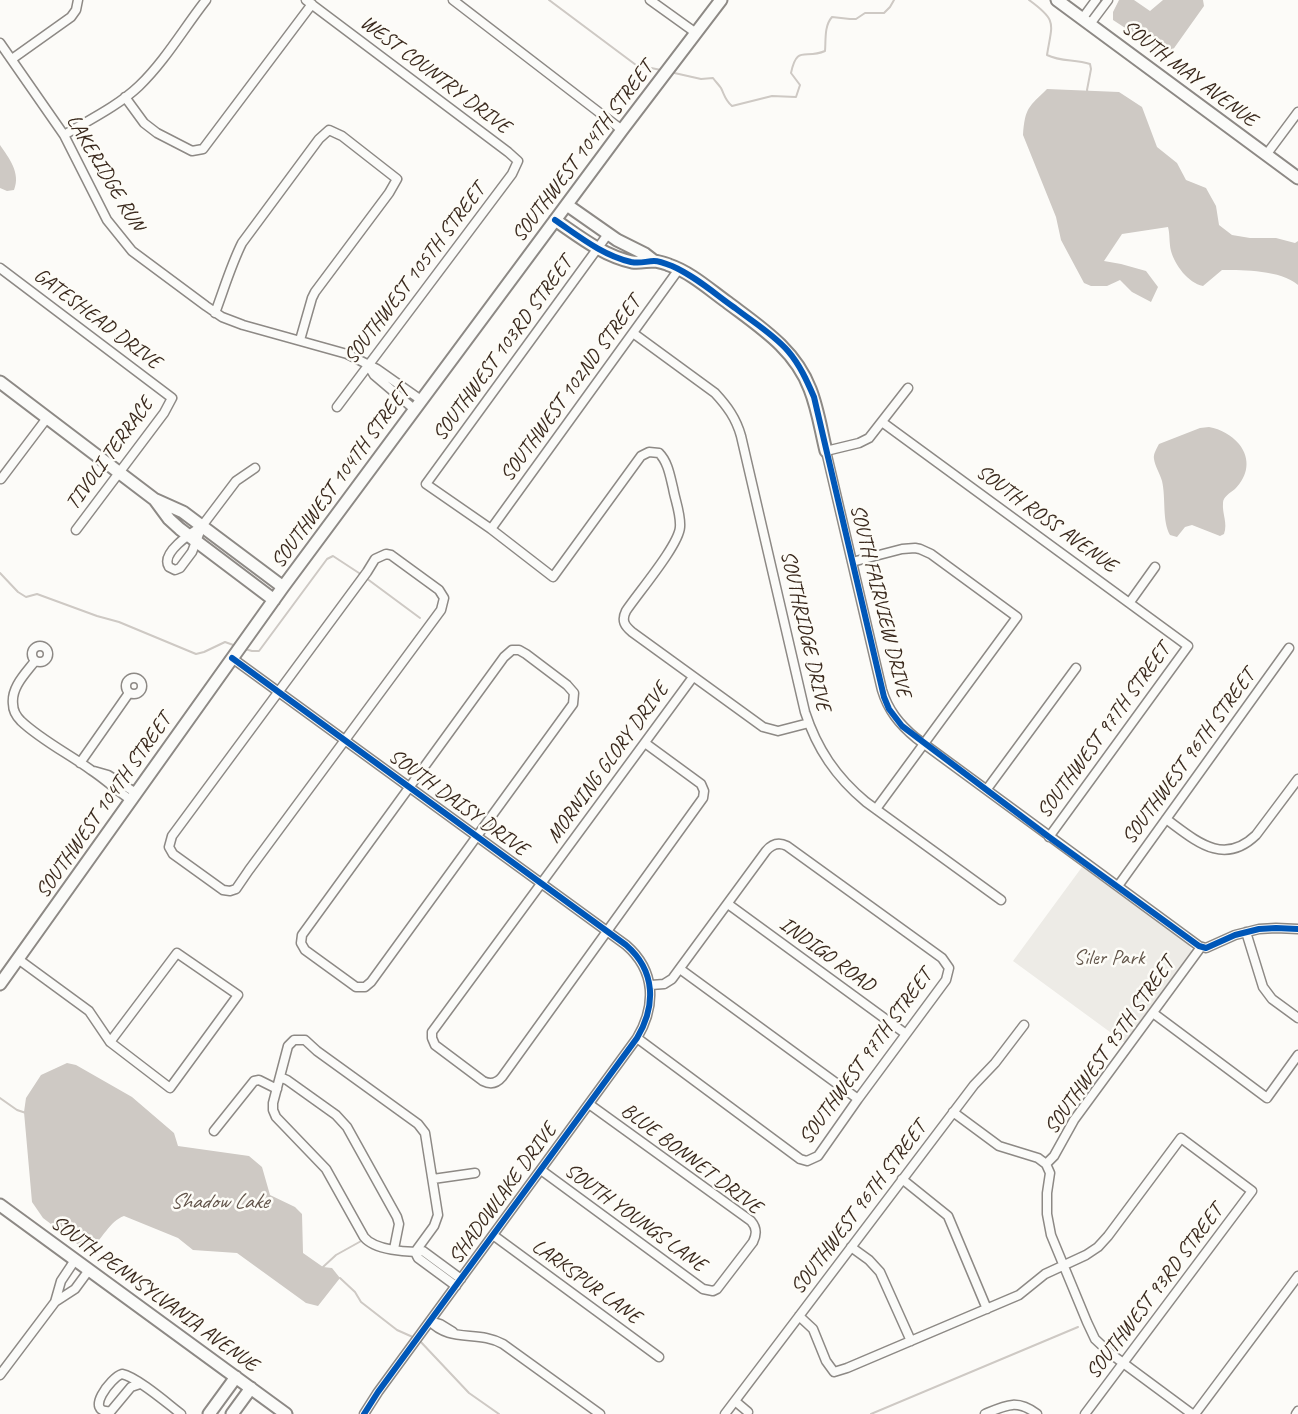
<!DOCTYPE html>
<style>
body{margin:0}
canvas{display:block;background:#fcfbf8}
</style>
<canvas width="1298" height="1414"></canvas>
<script>
const g = document.querySelector('canvas').getContext('2d');
g.lineJoin = 'round';
function fillPath(path, color) {
  g.fillStyle = color;
  g.fill(path, 'evenodd');
}
function trace(path, color, width, dash) {
  g.strokeStyle = color;
  g.lineWidth = width;
  g.lineCap = dash ? 'butt' : 'round';
  g.setLineDash(dash || []);
  g.stroke(path);
}
function write(font, color, halo, rows, align = 'center') {
  g.font = font + ' Caveat,sans-serif';
  g.lineWidth = 5;
  g.setLineDash([]);
  g.textBaseline = 'middle';
  g.strokeStyle = halo;
  g.fillStyle = color;
  for (const [text, x, y, turn = 0] of rows) {
    g.save();
    g.translate(x, y);
    g.rotate((+turn || 0) * Math.PI / 180);
    g.textAlign = isNaN(turn) ? turn : align;
    if (halo) g.strokeText(text, 0, 0);
    g.fillText(text, 0, 0);
    g.restore();
  }
}
const green = new Path2D(`
 M1082 867 1188 943 1192 951 1190 956 1125 1043 1013 961Z`);
const water = new Path2D(`
 M1119 0H1134L1150 11 1163 0H1203L1204 6 1172 51 1162 52 1113 20V12Z
 M1047 89 1119 92 1142 107 1157 147 1177 163 1186 180 1206 188 1216 206 1219 225 1232 235 1250 238H1276L1295 243 1298 241V285C1280 270 1245 270 1222 270L1203 286C1188 283 1175 265 1171 251 1169 243 1170 234 1168 227L1122 234 1104 261 1121 264 1146 271 1158 287 1151 302 1132 292 1120 280 1107 286H1091L1084 283 1061 240 1056 217 1023 135C1025 107 1029 107 1047 89Z
 M0 145C9 158 21 173 14 190L7 191 0 188Z
 M1209 427C1221 429 1231 435 1239 444 1251 459 1248 476 1235 489 1230 493 1223 497 1223 503 1222 514 1228 523 1224 534L1220 536 1192 525 1185 527 1177 537 1170 535C1162 521 1166 498 1162 481 1160 474 1155 466 1154 459 1153 454 1157 448 1159 444L1200 428Z
 M67 1063 76 1065 132 1097 174 1133 178 1146 249 1156 262 1167 270 1195 295 1207 302 1214 303 1253 323 1267 332 1268 340 1278 318 1306 306 1303 237 1253 193 1250 178 1238 124 1216C110 1221 102 1239 91 1249H84L43 1218 32 1202 24 1112 26 1098 41 1075Z`);
const stream = new Path2D(`
 M549 0 636 65 661 70
 M1029 0C1058 21 1052 23 1047 55 1061 62 1075 59 1090 64L1091 69 1087 90 1088 94
 M670 72 701 79 713 78C715 81 719 85 721 88 725 96 725 100 732 106L772 96 796 97 800 85 791 73C797 44 805 60 825 51 826 40 824 26 832 17L850 19H856L865 13H884L890 7 894 0
 M0 573 18 592 26 597 37 594 97 616 119 622 196 654 204 652 225 642 236 646
 M366 578 420 618
 M245 649 252 651H259L327 559 333 556 362 575
 M0 1098 17 1110 26 1113
 M323 1267 336 1255 363 1240
 M340 1278 355 1292 361 1302 397 1330 415 1338
 M419 1340 469 1393 499 1414
 M871 1414 1078 1327`);
const street = new Path2D(`
 M306 0 508 152 518 161 512 174 337 407
 M453 0 622 130
 M650 0 696 33
 M1082 19 1096 0
 M1090 24 1108 0
 M0 43 64 135 107 220 132 251 206 306 222 317 243 325 347 354 377 369 421 400
 M12 59 71 17 76 10 78 0
 M125 97 144 123 157 133 192 151 203 149 312 4
 M64 135C89 120 118 106 139 86 165 61 184 28 206 0
 M1266 155 1298 112
 M608 234 426 484 491 529 553 577 641 456 649 452 659 453C668 462 670 476 673 488 675 500 681 514 680 527 679 545 638 593 626 611 621 621 625 626 632 632L763 727 778 731 809 723
 M0 268 172 398 164 413 76 530
 M215 313C224 289 231 265 242 243L319 139 329 130 342 136 397 179 389 193 315 292 312 298 300 340
 M633 333 715 393C727 406 736 418 741 436L805 712C817 749 836 777 866 802L1001 900
 M368 365 374 375 414 409
 M908 388 869 438 859 443 826 451 882 690C888 710 899 724 916 738L1199 946 1206 948 1235 935 1259 929 1276 928 1298 929
 M882 422 1188 646 1049 837
 M1 479 47 418
 M202 526C191 533 160 553 169 567L175 570 180 568 192 552 202 526 236 481 255 468
 M491 529 679 269
 M386 554 391 555 439 590 444 598 441 610 249 870 236 889 230 891 223 890 173 854 169 847 172 836 367 572 375 559Z
 M852 562 902 549 915 548 920 549 931 554 1017 617 876 809
 M1130 602 1155 567
 M32 654a8 8 0 1 1 16 0a8 8 0 1 1-16 0Z
 M512 650H519L526 654 567 685 574 693 573 704 371 982 365 987H356L305 950 301 943 302 935 504 657Z
 M232 658 626 945C656 971 656 1006 637 1038L378 1392 364 1414
 M35 661C26 673 11 687 13 704 13 711 17 717 21 721 41 740 69 754 91 770 105 779 117 791 131 800
 M126 686a8 8 0 1 1 16 0a8 8 0 1 1-16 0Z
 M645 743 701 784 704 791 703 798 502 1077C497 1083 491 1085 483 1081L435 1045 432 1038V1032L693 677
 M80 763 129 693
 M94 771 108 775 136 793
 M987 789 1076 668
 M1166 819C1195 840 1223 867 1256 835L1298 779
 M1118 886 1289 648
 M728 904 906 1034
 M1246 932 1263 987 1272 999 1298 1018
 M18 959 89 1011 110 1042 170 1088 238 995 177 953 110 1042
 M680 969 858 1099
 M1153 1013 1267 1098 1298 1055
 M637 1038 800 1159 807 1161 818 1156 858 1099 946 980 949 968 942 958 787 846C779 842 772 844 766 851L672 979 664 984 651 985
 M280 1077 287 1080 336 1115 347 1127 397 1217 399 1224 394 1249
 M953 1112 999 1146 1038 1158 1046 1164 1050 1173 1047 1193V1214L1051 1235 1087 1322 1095 1339 1111 1354 1192 1414
 M214 1131 254 1081 259 1080 277 1089
 M1046 1164 1054 1156 1074 1120 1201 947
 M541 1170 703 1289 713 1291 717 1289 753 1242C757 1234 757 1228 751 1221L589 1104
 M433 1179 475 1173
 M902 1179 948 1216 987 1309
 M493 1235 659 1357
 M851 1247 869 1260 880 1272 911 1341
 M415 1252 434 1226 438 1215 425 1133 418 1124 317 1051 305 1040H294L288 1046 273 1103V1110L276 1117 326 1169 364 1237C374 1250 408 1253 423 1251L461 1279
 M415 1252 418 1258 456 1286
 M55 1302 75 1289 89 1270
 M799 1316 813 1329 826 1361 834 1372 847 1368 1019 1295 1045 1274 1086 1255 1098 1247 1108 1236 1181 1138 1252 1191 1085 1414
 M430 1321C449 1343 479 1330 503 1344L600 1414
 M430 1321 440 1324 453 1332
 M0 1375 55 1302 61 1281 75 1260
 M140 1384 131 1387 111 1411C83 1414 111 1377 122 1374 137 1377 168 1404 181 1414
 M735 1401 748 1412
 M725 1414 974 1085 995 1063 1024 1025
 M985 1414C1006 1405 1017 1399 1037 1414
 M1195 1414 1298 1276
 M1296 1414 1298 1411`);
const secondary = new Path2D(`
 M1057 0 1298 178
 M567 205 617 240 645 254 654 261
 M555 220C580 237 602 255 632 262 640 263 647 261 655 261 659 262 665 263 669 265 690 272 709 289 727 302 760 327 795 349 810 389 818 409 821 431 826 451
 M0 382 154 499 183 512 283 587
 M155 500 169 519 180 529 274 600
 M0 984 283 587 622 130 721 0
 M0 1205 286 1414
 M209 1414 236 1377
 M232 1414 251 1388`);
const cycleway = new Path2D(`
 M555 220C580 237 602 255 631 262 641 264 646 261 654 261 659 261 667 264 672 266 695 276 715 294 735 308 753 322 773 334 788 351 800 365 807 381 814 397L884 697 889 709 902 726 1049 837 1199 946 1206 948 1235 935 1259 929 1276 928 1298 929
 M232 658 626 945C656 971 656 1006 637 1038L378 1392 364 1414`);
const streetNames = [
 ["SOUTH MAY AVENUE",1189,74,37],
 ["WEST COUNTRY DRIVE",435,75,37],
 ["SOUTHWEST 104TH STREET",583,152,-53],
 ["LAKERIDGE RUN",105,173,59],
 ["SOUTHWEST 105TH STREET",415,274,-53],
 ["GATESHEAD DRIVE",97,319,37],
 ["SOUTHWEST 103RD STREET",503,349,-54],
 ["SOUTHWEST 102ND STREET",571,389,-54],
 ["TIVOLI TERRACE",110,454,-54],
 ["SOUTHWEST 104TH STREET",341,477,-54],
 ["SOUTH ROSS AVENUE",1046,519,36],
 ["SOUTH FAIRVIEW DRIVE",880,601,76],
 ["SOUTHRIDGE DRIVE",805,631,77],
 ["SOUTHWEST 97TH STREET",1104,731,-54],
 ["SOUTHWEST 96TH STREET",1189,757,-54],
 ["MORNING GLORY DRIVE",608,763,-54],
 ["SOUTH DAISY DRIVE",458,803,36],
 ["SOUTHWEST 104TH STREET",104,806,-55],
 ["INDIGO ROAD",827,955,36],
 ["SOUTHWEST 95TH STREET",1110,1046,-55],
 ["SOUTHWEST 97TH STREET",866,1057,-54],
 ["BLUE BONNET DRIVE",691,1159,37],
 ["SHADOWLAKE DRIVE",503,1194,-54],
 ["SOUTHWEST 96TH STREET",859,1208,-53],
 ["SOUTH YOUNGS LANE",635,1218,36],
 ["LARKSPUR LANE",586,1282,36],
 ["SOUTHWEST 93RD STREET",1155,1292,-53],
 ["SOUTH PENNSYLVANIA AVENUE",154,1294,36]
];
const parkNames = [
 ["Siler Park",1109,958]
];
const waterNames = [
 ["Shadow Lake",219,1202]
];
fillPath(green, '#edebe6');
fillPath(water, '#cec9c4');
trace(stream, '#cec9c4', 2);
trace(street, '#8d8985', 11);
trace(secondary, '#8d8985', 15);
trace(street, '#fbfbf9', 8);
trace(secondary, '#fbfbf9', 11);
trace(cycleway, '#0057b8', 6);
write('21px', '#3b2a1e', '#fdfcf7', streetNames);
write('21px', '#64574c', '#fdfcf7', parkNames);
write('italic 22px', '#615349', '#fdfcf7', waterNames);
</script>
